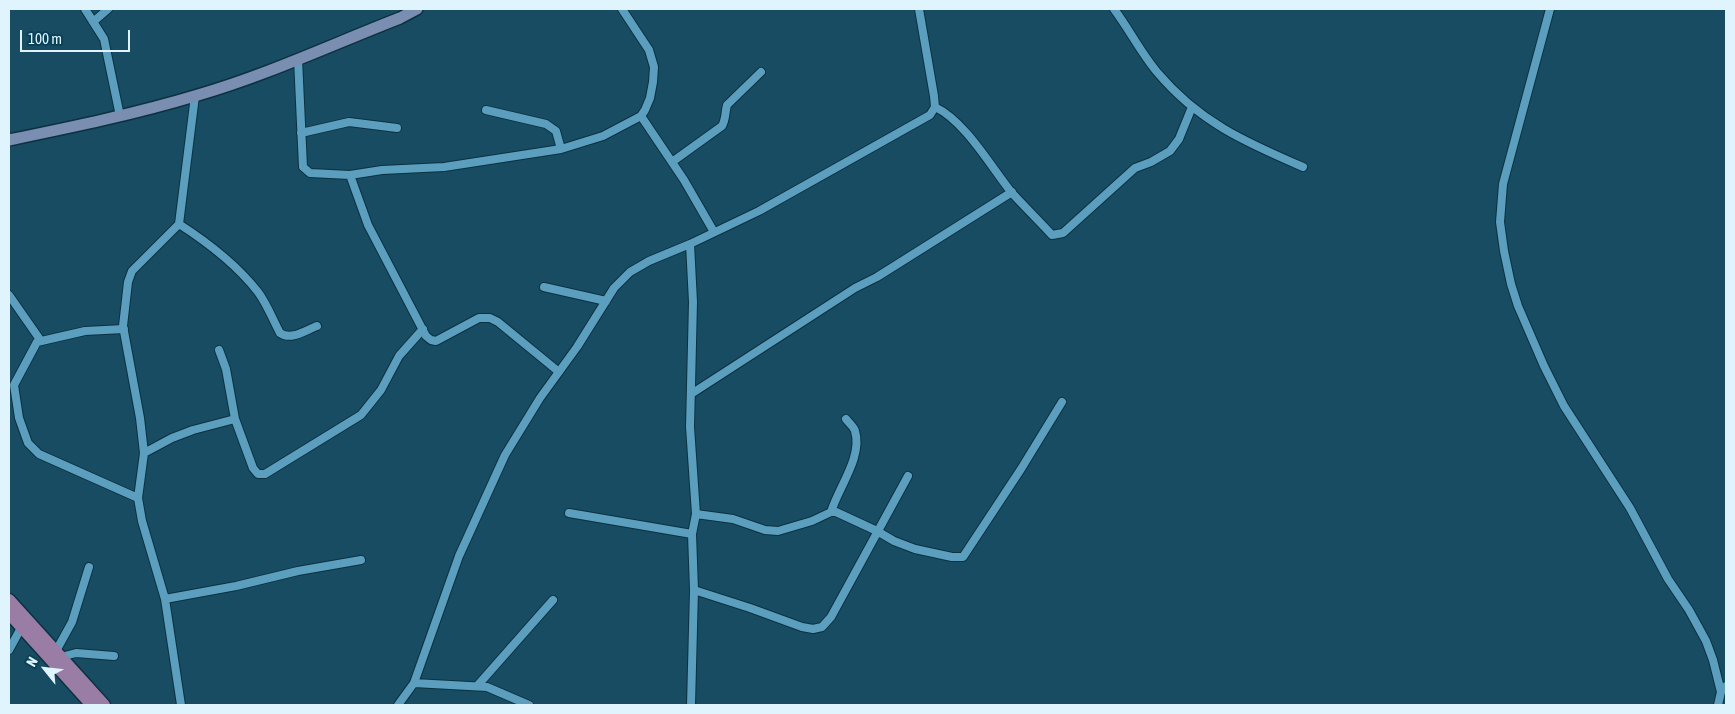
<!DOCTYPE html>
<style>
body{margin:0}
#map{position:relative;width:1735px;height:714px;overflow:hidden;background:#184c63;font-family:"Asap Condensed",sans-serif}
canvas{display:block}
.frame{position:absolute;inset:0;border:10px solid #e0f4fe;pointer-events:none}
.north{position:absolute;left:20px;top:644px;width:50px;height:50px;-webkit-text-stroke:4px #094157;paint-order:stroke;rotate:299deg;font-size:14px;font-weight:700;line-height:20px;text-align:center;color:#e0f4fe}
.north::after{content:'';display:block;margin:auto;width:18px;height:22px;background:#e0f4fe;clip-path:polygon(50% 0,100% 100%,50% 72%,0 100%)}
.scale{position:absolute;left:20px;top:30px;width:110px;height:22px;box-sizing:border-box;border:2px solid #e0f4fe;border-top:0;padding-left:6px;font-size:15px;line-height:18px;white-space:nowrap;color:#e0f4fe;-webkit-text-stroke:4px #094157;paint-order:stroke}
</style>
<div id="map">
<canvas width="1735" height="714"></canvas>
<div class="frame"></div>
<div class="north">N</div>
<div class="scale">100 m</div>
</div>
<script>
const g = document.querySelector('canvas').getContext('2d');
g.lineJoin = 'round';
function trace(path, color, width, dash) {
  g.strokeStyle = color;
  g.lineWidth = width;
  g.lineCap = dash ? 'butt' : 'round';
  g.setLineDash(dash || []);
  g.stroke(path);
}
const minor = new Path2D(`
 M85 9 104 39 120 116
 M1114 9C1129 29 1141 53 1157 72 1199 122 1245 142 1303 167
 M1550 9 1503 184 1500 222 1504 251 1511 284 1518 306 1544 366 1564 406 1630 508 1668 579 1689 610 1706 641 1713 660 1721 692
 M93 22 108 9
 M298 59 303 167 310 173 350 175 382 170 444 167 561 149 603 136 641 116 645 110 650 98 653 82 654 67 649 50 622 9
 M935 107C965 121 991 167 1012 193 1025 207 1039 221 1052 235L1063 233 1135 168 1151 162 1170 151 1179 139 1192 107
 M486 110 546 124 556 131 561 149
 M641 116 684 180 714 232
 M301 133 349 122 397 128
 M672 162 722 126C726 119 725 112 727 105L761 72
 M350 175 368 225 426 336 431 340 436 341 479 318H490L498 322 559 372
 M179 224C207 242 237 265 258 292 267 304 273 320 280 333 291 341 306 330 317 326
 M690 244 693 302 690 427 696 514 692 534 694 590 691 705
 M544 287 606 301
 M9 295 41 341
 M124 329 85 331 37 342 14 385 19 418 28 443 39 454 138 498
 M219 350 226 369 235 419 253 468 258 474H265L361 415 381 390 399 356 423 329
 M691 394 855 288 877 277 1012 192
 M144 453 172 438 193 430 235 419
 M831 512C838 488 863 457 855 431 854 427 849 423 846 419
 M569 513 692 534
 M696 514 733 519 765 530 778 531 812 521 831 512H836L877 531 894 541 915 549 952 557H963L1021 469 1062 402
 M694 590 750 608 802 627 813 629 822 627 831 617 908 476
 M165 599 236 586 298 571 361 560
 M9 650 21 628
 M56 651 72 622 89 567
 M61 657 76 653 114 656
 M414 683 487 687 529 705
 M478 685 553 600
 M181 705 165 599 142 521 138 498 144 453 140 418 123 326 128 282 132 271 179 224 195 96
 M398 705 414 683 459 556 505 455 540 398 577 347 614 288 630 272 649 261 690 244 759 211 930 115 935 107 934 96 919 9
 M1718 705 1721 692 1726 686`);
const secondary = new Path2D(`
 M9 140C72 127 135 114 198 95 267 75 333 44 400 18L417 9`);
const primary = new Path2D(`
 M9 600 104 705
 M9 613 92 705`);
trace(minor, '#0c3140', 10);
trace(secondary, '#0c3140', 14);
trace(primary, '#0c3140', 15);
trace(minor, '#5b9ebd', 8);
trace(secondary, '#7a8eb1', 11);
trace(primary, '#997da4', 12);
</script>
